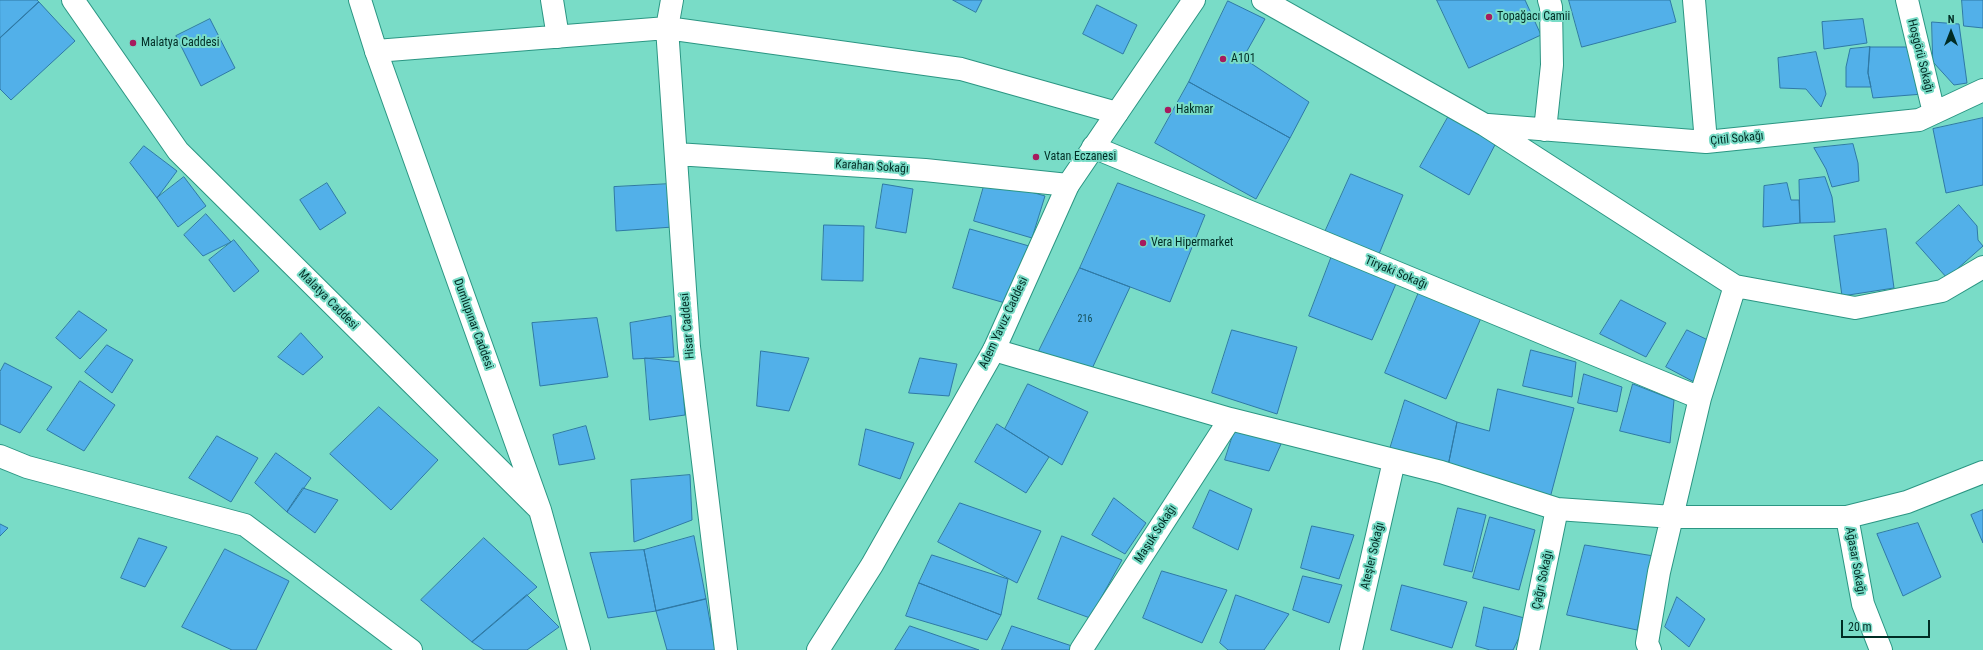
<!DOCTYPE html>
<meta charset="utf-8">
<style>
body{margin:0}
#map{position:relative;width:1983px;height:650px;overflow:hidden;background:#79dcc7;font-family:"Roboto Condensed",sans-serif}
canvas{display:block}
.north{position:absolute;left:1931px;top:12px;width:40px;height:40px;-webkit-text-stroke:3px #79dcc7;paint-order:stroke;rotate:0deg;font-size:11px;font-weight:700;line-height:16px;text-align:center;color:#002c24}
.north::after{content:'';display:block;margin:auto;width:14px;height:18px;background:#002c24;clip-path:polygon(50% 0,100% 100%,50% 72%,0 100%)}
.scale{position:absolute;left:1841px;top:620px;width:89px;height:18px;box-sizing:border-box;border:2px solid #002c24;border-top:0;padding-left:5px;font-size:12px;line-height:14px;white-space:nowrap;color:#002c24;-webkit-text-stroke:3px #79dcc7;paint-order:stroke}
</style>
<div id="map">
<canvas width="1983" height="650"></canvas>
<div class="north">N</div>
<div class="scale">20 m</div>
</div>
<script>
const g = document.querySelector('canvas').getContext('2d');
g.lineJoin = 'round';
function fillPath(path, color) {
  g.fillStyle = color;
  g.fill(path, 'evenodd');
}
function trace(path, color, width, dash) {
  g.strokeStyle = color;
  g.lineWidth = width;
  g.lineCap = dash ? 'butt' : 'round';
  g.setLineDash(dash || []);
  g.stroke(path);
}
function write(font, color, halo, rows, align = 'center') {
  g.font = font + ' "Roboto Condensed",sans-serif';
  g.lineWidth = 4;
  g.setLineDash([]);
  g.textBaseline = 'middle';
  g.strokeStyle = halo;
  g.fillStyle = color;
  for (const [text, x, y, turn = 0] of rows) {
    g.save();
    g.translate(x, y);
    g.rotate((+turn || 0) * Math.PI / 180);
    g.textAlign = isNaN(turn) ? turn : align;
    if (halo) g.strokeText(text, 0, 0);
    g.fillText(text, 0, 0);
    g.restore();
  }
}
const building = new Path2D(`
 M0 0H37L39 2 0 38Z
 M953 0H982L976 12Z
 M1437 0H1525L1541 35 1469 68Z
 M1569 0H1670L1676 22 1582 47Z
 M1962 0H1983V28L1964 26Z
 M1228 1 1265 19 1243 58 1309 102 1290 138 1189 82Z
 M39 2 75 41 11 100 0 89V38Z
 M1097 5 1137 25 1123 54 1083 34Z
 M210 19 235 68 201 86 176 36Z
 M1863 19 1867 43 1824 49 1822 22Z
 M1932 22 1959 24 1967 83 1954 85 1933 62Z
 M1870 47H1911L1923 94 1873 98 1868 73Z
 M1870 47 1868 73 1871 87H1846V67L1850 49Z
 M1816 52 1826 94 1821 107 1806 89 1780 88 1778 58Z
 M1189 82 1290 138 1256 199 1155 143Z
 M1451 112 1498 139 1469 195 1420 167Z
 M1983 118V185L1946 193 1933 129Z
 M1853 144 1858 163 1859 181 1832 187 1826 169 1814 148Z
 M144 146 177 171 157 198 130 163Z
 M1351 174 1403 195 1379 254 1325 232Z
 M184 177 206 206 178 227 157 198Z
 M1825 177 1832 197 1835 222 1800 223 1799 180Z
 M986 179 1045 196 1032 238 974 221Z
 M327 183 346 213 320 230 300 200Z
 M1118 183 1205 215 1170 302 1080 268Z
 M1787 183 1791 200H1799L1800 223 1763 227 1764 186Z
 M670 184 673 227 616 231 614 187Z
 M883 184 913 189 906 233 876 228Z
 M1959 205 1977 226 1978 240 1983 246 1947 278 1916 243Z
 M206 214 231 242 203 256 184 235Z
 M824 225 864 226 863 281 822 280Z
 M970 229 1029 246 1012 305 953 288Z
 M1886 229 1894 288 1842 296 1834 236Z
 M234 240 259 271 234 292 209 260Z
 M1333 253 1398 279 1372 340 1309 316Z
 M1080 268 1130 287 1090 373 1039 351Z
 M1419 292 1481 318 1446 399 1385 373Z
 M1621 300 1666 323 1646 357 1600 334Z
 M79 311 107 330 80 359 56 338Z
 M671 316 674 357 633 359 630 323Z
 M597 318 608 377 540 386 532 323Z
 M1232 330 1297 347 1277 414 1212 393Z
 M1687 330 1710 341 1696 383 1666 367Z
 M301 333 323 357 303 375 278 357Z
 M107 345 133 360 112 393 85 372Z
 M1531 350 1576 362 1572 397 1523 386Z
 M761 351 809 358 789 411 757 406Z
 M645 358 681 362 685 415 650 420Z
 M920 358 957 364 949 396 909 393Z
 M5 363 52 387 20 433 0 424V372Z
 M1584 374 1622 387 1617 412 1578 403Z
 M80 381 115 405 84 451 47 430Z
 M1028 384 1088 412 1062 465 1005 429Z
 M1633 384 1674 400 1670 443 1620 431Z
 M1498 389 1574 408 1550 498 1448 466 1457 422 1489 431Z
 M1405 400 1457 422 1448 466 1390 449Z
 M379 407 438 460 391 510 330 454Z
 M997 424 1049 457 1026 493 975 462Z
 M586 426 595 459 559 465 553 435Z
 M866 429 914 443 900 479 859 465Z
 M1235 429 1281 444 1269 471 1225 460Z
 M217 436 258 458 231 502 189 478Z
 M276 453 311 478 287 512 255 483Z
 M690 475 692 520 634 542 631 480Z
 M303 488 338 500 315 533 287 512Z
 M1210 490 1252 509 1238 550 1193 528Z
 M1114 498 1146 523 1125 554 1092 535Z
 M960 503 1041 531 1017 583 938 542Z
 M1458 508 1486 515 1472 572 1444 565Z
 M1983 510V543L1971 515Z
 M1490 517 1535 530 1519 590 1473 578Z
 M1918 523 1941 577 1903 596 1877 534Z
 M0 524 8 528 0 536Z
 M1312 526 1354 535 1339 579 1301 568Z
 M694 536 706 599 656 611 644 550Z
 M1062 536 1122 560 1090 618 1038 599Z
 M139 538 167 547 145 587 121 578Z
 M484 538 537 587 472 642 421 600Z
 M1585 545 1654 556 1637 630 1567 615Z
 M225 549 289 581 256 650H232L182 627Z
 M644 550 656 611 608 618 590 553Z
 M932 555 1008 579 1001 615 919 583Z
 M1162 571 1227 590 1202 643 1143 618Z
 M1303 576 1342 585 1329 623 1293 610Z
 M919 583 1001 615 987 640 906 616Z
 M1402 585 1467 602 1452 648 1391 630Z
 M527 595 559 627 527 650H484L472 642Z
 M1236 595 1289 614 1264 650H1228L1220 643Z
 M1677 597 1705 619 1689 647 1665 627Z
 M706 599 715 650H667L656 611Z
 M1484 607 1528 619 1513 650H1490L1476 646Z
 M910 626 979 650H895Z
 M1012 626 1072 646 1070 650H1002Z`);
const street = new Path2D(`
 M552 0 558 37
 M672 0 667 28 689 347 726 650
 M1263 0 1485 125 1735 286 1855 308 1942 291 1983 267
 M1694 0 1706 142
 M1907 0 1934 113
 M376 51 667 28 961 69 1117 113
 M1488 125 1706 142 1919 120 1983 90
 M1545 130 1552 65 1551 7 1549 0
 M1093 147 1700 398
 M676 154 925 170 1068 185
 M994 350 1230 419 1441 472 1557 509 1673 517H1847L1907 502 1983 472
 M0 456 27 467 245 525 411 650
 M1847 517 1863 604 1881 650
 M1081 650 1230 419
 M1351 650 1394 461
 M1528 650 1557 509
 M1650 650 1647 643 1659 572 1700 398 1735 286`);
const secondary = new Path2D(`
 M73 0 178 151 540 510
 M360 0 376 51 540 510 579 650
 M818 650 872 565 994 350 1068 185 1194 0`);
const markers = [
 [1489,17,4,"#a71b5e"],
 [133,43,4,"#a71b5e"],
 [1223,59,4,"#a71b5e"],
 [1168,110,4,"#a71b5e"],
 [1036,157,4,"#a71b5e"],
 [1143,243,4,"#a71b5e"]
];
const numberNames = [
 ["216",1085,319]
];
const poiNames = [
 ["Topağacı Camii",1497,17],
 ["Malatya Caddesi",141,43],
 ["A101",1231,59],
 ["Hakmar",1176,110],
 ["Vatan Eczanesi",1044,157],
 ["Vera Hipermarket",1151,243]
];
const streetNames = [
 ["Hoşgörü Sokağı",1920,56,76],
 ["Çitil Sokağı",1737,139,-6],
 ["Karahan Sokağı",872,167,4],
 ["Tiryaki Sokağı",1396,273,23],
 ["Malatya Caddesi",328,300,45],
 ["Adem Yavuz Caddesi",1004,323,-65],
 ["Dumlupınar Caddesi",473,324,70],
 ["Hisar Caddesi",688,326,-95],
 ["Maşuk Sokağı",1156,534,-57],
 ["Ateşler Sokağı",1373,556,-77],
 ["Ağasar Sokağı",1855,561,80],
 ["Çağrı Sokağı",1543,580,-78]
];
fillPath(building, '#52b0e9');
trace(building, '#2f79a5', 1);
trace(street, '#2b9683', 24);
trace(secondary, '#2b9683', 24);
trace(street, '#fff', 22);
trace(secondary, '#fff', 22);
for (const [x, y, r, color] of markers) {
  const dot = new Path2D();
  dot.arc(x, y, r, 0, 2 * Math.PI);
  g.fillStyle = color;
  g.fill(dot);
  trace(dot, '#79dcc7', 1.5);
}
write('10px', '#144d55', null, numberNames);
write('12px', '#002c24', '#79dcc7', poiNames, 'left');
write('12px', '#002c24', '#79dcc7', streetNames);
</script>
